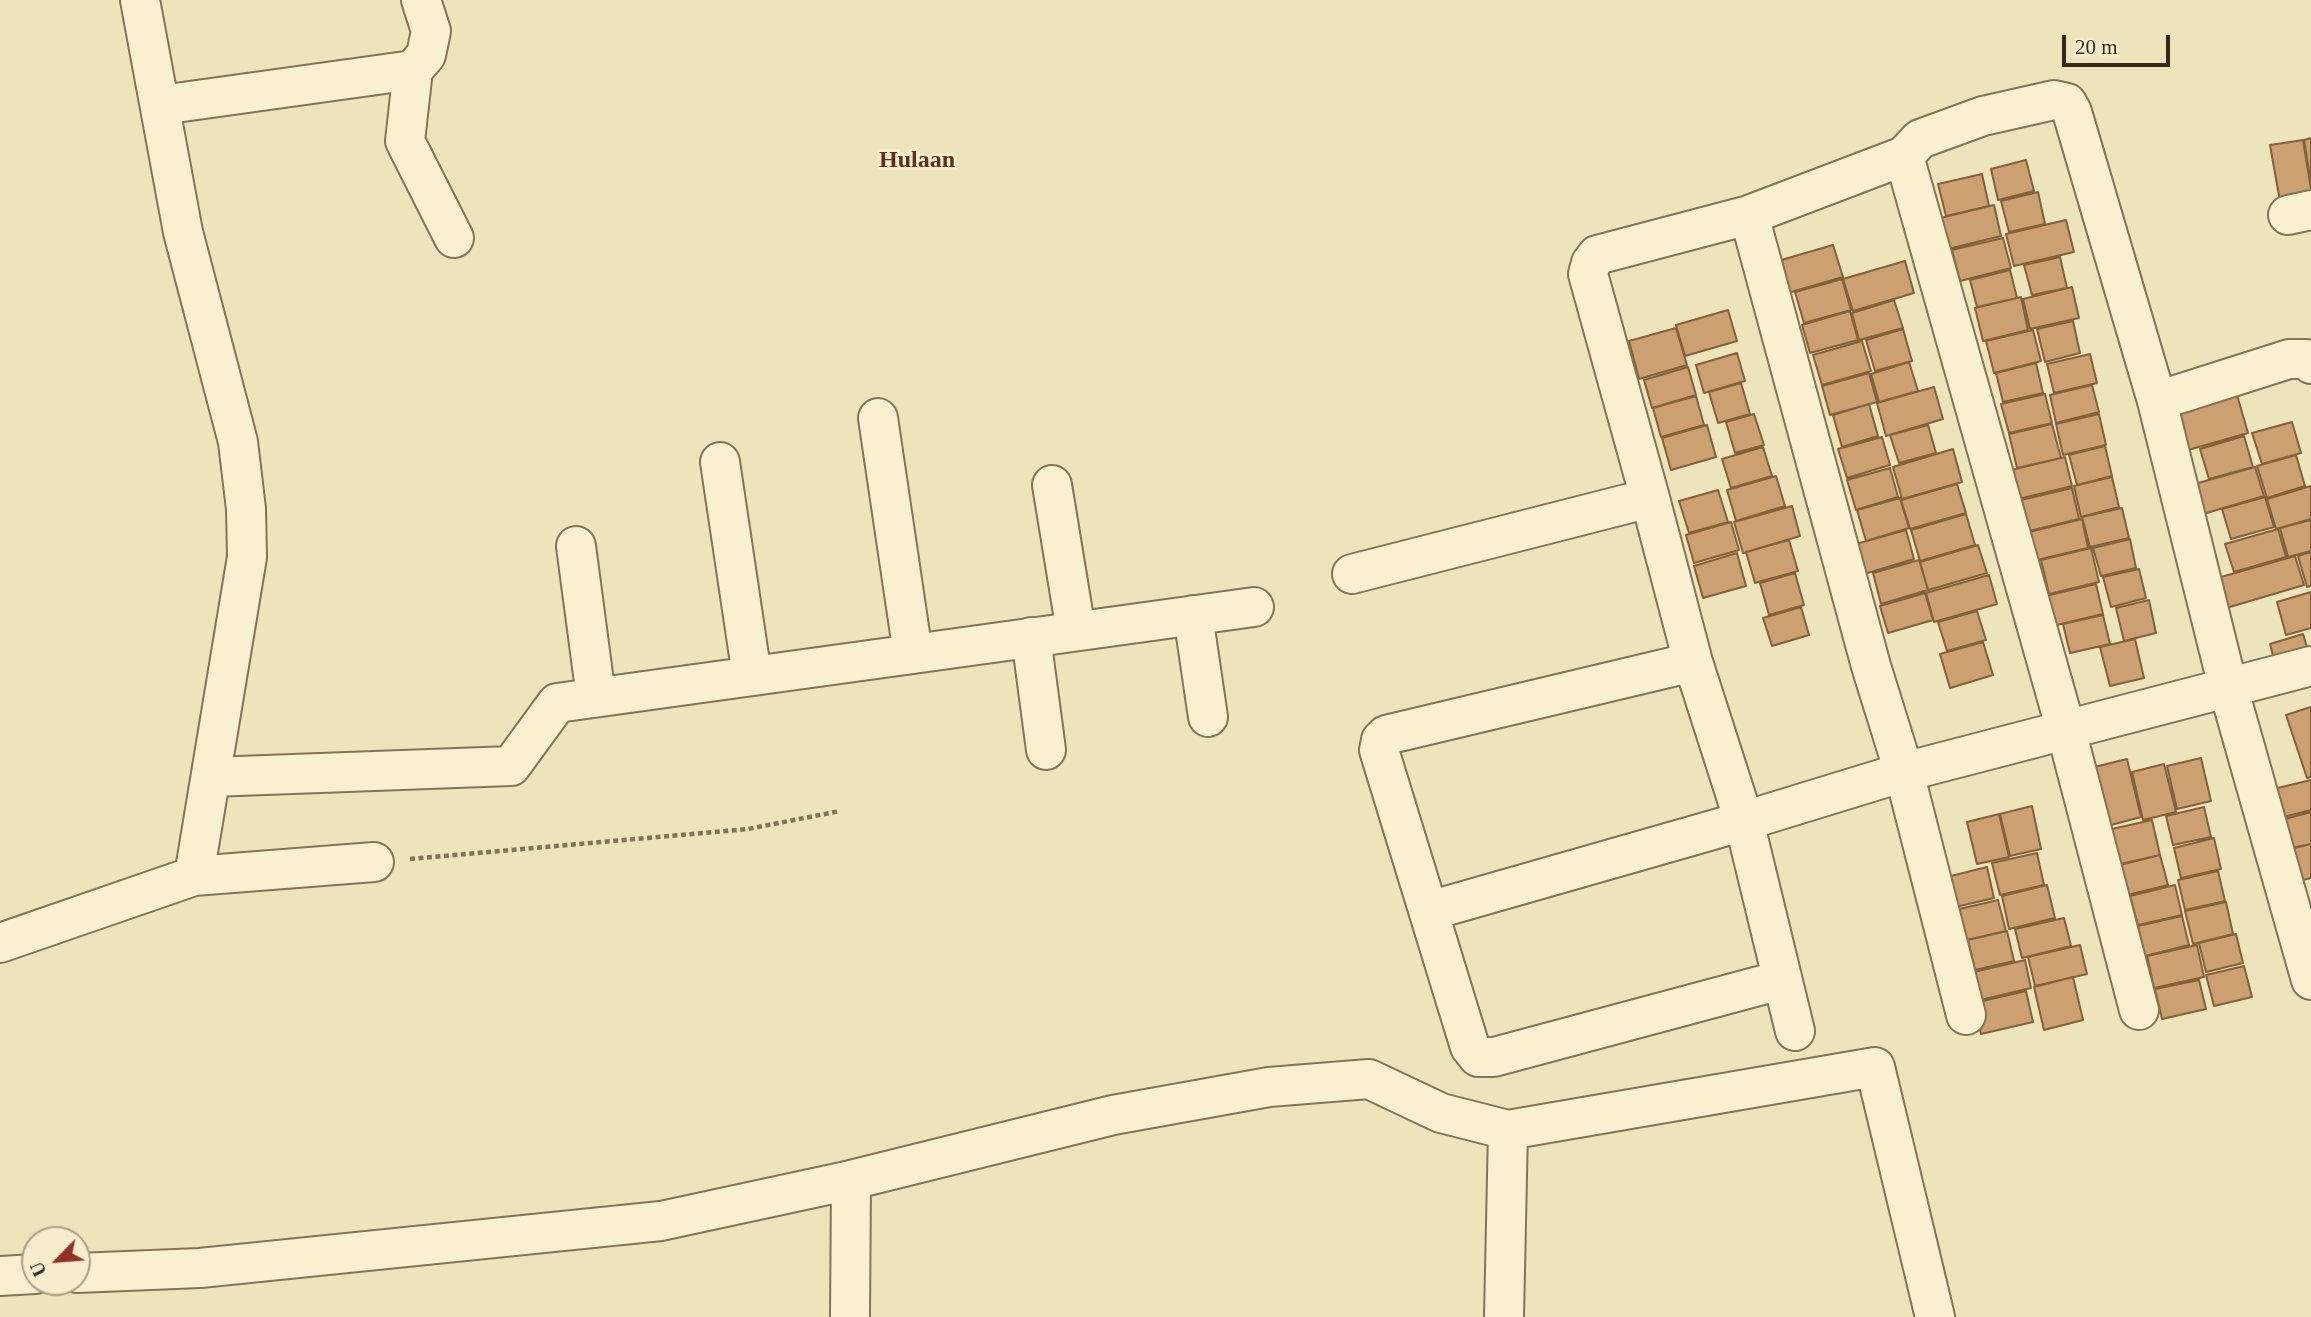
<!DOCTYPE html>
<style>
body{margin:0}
#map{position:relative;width:2311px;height:1317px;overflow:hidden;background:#ede4bc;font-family:Georgia,serif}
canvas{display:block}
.north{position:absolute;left:21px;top:1226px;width:70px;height:70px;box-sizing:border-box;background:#f5edcb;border:2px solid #a89f85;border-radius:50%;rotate:245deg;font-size:19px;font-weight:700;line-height:28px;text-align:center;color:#34291b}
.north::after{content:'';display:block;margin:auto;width:24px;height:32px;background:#943026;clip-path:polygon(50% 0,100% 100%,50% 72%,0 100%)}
.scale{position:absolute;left:2062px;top:35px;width:108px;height:32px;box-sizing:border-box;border:4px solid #34291b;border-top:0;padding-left:9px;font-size:21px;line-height:24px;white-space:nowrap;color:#34291b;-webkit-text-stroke:5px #f5edcb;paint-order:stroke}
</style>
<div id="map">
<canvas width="2311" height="1317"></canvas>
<div class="north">U</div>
<div class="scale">20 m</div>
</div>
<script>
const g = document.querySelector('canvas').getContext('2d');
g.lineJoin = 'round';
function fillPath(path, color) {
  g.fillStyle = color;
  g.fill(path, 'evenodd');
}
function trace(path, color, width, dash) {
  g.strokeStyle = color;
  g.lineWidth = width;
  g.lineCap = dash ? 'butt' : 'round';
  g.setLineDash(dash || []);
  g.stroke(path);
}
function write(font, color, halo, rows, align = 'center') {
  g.font = font + ' Georgia,serif';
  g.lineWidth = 6;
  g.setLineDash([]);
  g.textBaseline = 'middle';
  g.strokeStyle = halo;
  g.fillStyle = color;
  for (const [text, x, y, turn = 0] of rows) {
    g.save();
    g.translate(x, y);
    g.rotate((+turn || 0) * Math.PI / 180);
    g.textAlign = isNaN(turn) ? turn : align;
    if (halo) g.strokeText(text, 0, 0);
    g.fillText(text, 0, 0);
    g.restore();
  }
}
const building = new Path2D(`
 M2311 138V183L2304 140Z
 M2303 140 2311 189V202L2281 207 2270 145Z
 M2026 160 2034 191 1998 200 1991 169Z
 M1982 174 1989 206 1946 216 1938 184Z
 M2038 192 2045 224 2009 232 2001 201Z
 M1994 205 2001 236 1936 252 1928 221Z
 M2066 220 2074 252 2014 266 2006 234Z
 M2003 238 2011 268 1960 281 1952 250Z
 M1833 245 1843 277 1774 297 1764 265Z
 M2060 257 2067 288 2032 295 2024 265Z
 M1905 261 1914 293 1853 311 1843 279Z
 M2010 270 2017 298 1977 307 1970 280Z
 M1842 279 1851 310 1804 323 1795 292Z
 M2072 287 2079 318 2030 329 2023 299Z
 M2021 297 2028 330 1983 341 1975 308Z
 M1894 300 1903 328 1859 340 1852 313Z
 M1728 310 1737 341 1685 356 1676 325Z
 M1850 311 1858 340 1810 353 1802 325Z
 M2073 321 2080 353 2045 362 2037 329Z
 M1676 328 1687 365 1639 379 1629 341Z
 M1903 329 1912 361 1875 371 1866 340Z
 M2033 330 2041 361 1994 373 1986 341Z
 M1862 341 1871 371 1822 385 1813 355Z
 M1737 353 1745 381 1704 393 1696 365Z
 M2090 354 2097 383 2054 393 2047 364Z
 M1909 362 1918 391 1879 402 1871 374Z
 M2036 363 2043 393 2003 402 1996 373Z
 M1688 367 1696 395 1652 408 1644 380Z
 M1869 373 1877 402 1830 415 1822 386Z
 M1741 383 1750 414 1718 423 1709 392Z
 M2092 385 2099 412 2056 423 2050 395Z
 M1934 387 1943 419 1886 436 1877 403Z
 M2045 394 2052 423 2009 433 2001 404Z
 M2237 395 2248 433 2181 452 2170 414Z
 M1696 396 1704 425 1661 437 1653 408Z
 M1869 404 1878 436 1842 447 1833 415Z
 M1754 414 1764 445 1735 453 1726 422Z
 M2099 414 2106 445 2063 455 2056 424Z
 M2292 422 2301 453 2262 464 2252 433Z
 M2052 424 2061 458 2017 468 2009 434Z
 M1707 425 1716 457 1671 470 1662 438Z
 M1928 425 1936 453 1899 463 1890 435Z
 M2244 436 2253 467 2209 479 2200 449Z
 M1882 437 1890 465 1847 478 1838 449Z
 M2105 446 2112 476 2077 485 2069 455Z
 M1763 447 1772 476 1731 488 1722 459Z
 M1953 449 1962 482 1902 499 1893 467Z
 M2296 455 2305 486 2267 498 2257 466Z
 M2065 457 2072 486 2006 502 1999 473Z
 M2255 467 2264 496 2193 517 2184 487Z
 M1890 468 1898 497 1856 510 1847 480Z
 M1776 476 1785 506 1736 521 1727 490Z
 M2112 477 2119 507 2081 517 2074 486Z
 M1957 484 1966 513 1910 529 1901 500Z
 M2311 486V519L2276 529 2267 499Z
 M2072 488 2079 519 2029 531 2021 500Z
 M1718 490 1728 522 1689 533 1679 501Z
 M2265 497 2274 527 2231 539 2222 509Z
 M1900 498 1909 528 1866 541 1857 510Z
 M1792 506 1800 536 1743 553 1734 522Z
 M2122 508 2129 538 2090 547 2082 517Z
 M1966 514 1975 545 1920 561 1911 530Z
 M2082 519 2088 548 2033 561 2025 533Z
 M2311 520V551L2288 557 2280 528Z
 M1731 522 1739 550 1694 563 1686 535Z
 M2278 529 2286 557 2234 572 2225 544Z
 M1906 530 1914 559 1851 578 1842 548Z
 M2130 539 2136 568 2101 576 2093 548Z
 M1789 540 1798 571 1755 583 1746 552Z
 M1978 545 1987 573 1928 590 1920 562Z
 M2091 548 2099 582 2049 594 2041 560Z
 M2311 552V586L2307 587 2298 556Z
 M1737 553 1746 586 1703 598 1694 566Z
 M2295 556 2304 585 2223 609 2214 579Z
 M1919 560 1928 590 1881 604 1873 573Z
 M2139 569 2146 598 2111 607 2103 577Z
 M1795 573 1804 605 1769 615 1760 583Z
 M1989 575 1997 604 1934 622 1926 593Z
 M2096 584 2103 614 2040 629 2033 599Z
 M2311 592V628L2286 635 2277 602Z
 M1925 593 1933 620 1888 633 1880 606Z
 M2149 600 2156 633 2124 641 2116 608Z
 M1801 607 1809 635 1772 646 1763 618Z
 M1977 611 1986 640 1947 651 1938 622Z
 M2103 615 2110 644 2070 653 2063 624Z
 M2303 634 2310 657 2276 667 2270 644Z
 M2135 639 2144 678 2110 686 2100 647Z
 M1983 642 1993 675 1950 688 1940 654Z
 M2311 707V777L2307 778 2286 715Z
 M2201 758 2211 801 2177 809 2167 766Z
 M2127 759 2141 817 2096 829 2082 770Z
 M2164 764 2176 812 2143 820 2132 772Z
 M2311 780V810L2268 821 2261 792Z
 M2032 806 2041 849 2010 856 2000 814Z
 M2204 807 2211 837 2173 845 2166 816Z
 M2311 812V844L2292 848 2285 819Z
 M1999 814 2009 857 1977 864 1967 822Z
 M2152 820 2160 855 2103 868 2094 833Z
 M2214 838 2221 869 2181 878 2174 848Z
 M2311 844V878L2286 884 2278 852Z
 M2037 853 2044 885 2000 895 1992 863Z
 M2160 855 2168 885 2111 899 2104 869Z
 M1987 867 1994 898 1943 910 1935 880Z
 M2218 871 2225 901 2185 910 2178 880Z
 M2047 885 2055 918 2009 929 2002 896Z
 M2175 885 2182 915 2138 925 2130 896Z
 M1998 900 2006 931 1949 944 1942 913Z
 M2226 902 2233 934 2193 944 2185 911Z
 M2182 916 2189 945 2145 956 2138 926Z
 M2064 918 2071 946 2022 958 2015 929Z
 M2007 931 2014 961 1975 970 1968 940Z
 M2236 934 2243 963 2206 972 2199 943Z
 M2080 945 2087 974 2035 986 2028 957Z
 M2197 945 2204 977 2154 988 2147 956Z
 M2025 960 2031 988 1968 1003 1961 975Z
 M2244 966 2252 997 2214 1006 2206 975Z
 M2073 977 2083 1020 2044 1030 2034 987Z
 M2199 980 2206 1009 2162 1019 2155 989Z
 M2026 991 2033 1022 1981 1034 1974 1003Z`);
const path = new Path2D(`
 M410 859 748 829 840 811`);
const street = new Path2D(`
 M140 0 183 232 238 442 246 509 247 557 194 876
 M421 0 431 31 426 55 413 70 405 141 454 238
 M161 105 413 70
 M1904 156 2066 730 2139 1010
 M1749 215 1871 666 1904 772 1966 1015
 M2288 215 2311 210
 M2157 401 2289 359H2306L2311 364
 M878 418 913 654
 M720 462 752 676
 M1052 485 1076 631
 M576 546 596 697
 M1352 574 1650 498
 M1193 615 1208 717
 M1031 637 1046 750
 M1693 662 1650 498 1588 274 1591 263 1597 255 1749 215 1904 156 1920 139 1983 116 2054 100 2067 103 2072 112 2157 401 2228 687 2311 980
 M211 777 511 766 557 703 1254 607
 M1429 911 1744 821 1693 662 1386 735 1381 740 1379 750 1470 1047 1478 1057H1494L1781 980
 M0 943 194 876 374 862
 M1795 1031 1744 821 1904 772 2311 666
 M77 1273 200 1268 661 1221 851 1180 1113 1115 1269 1087 1369 1079 1441 1113 1508 1130 1875 1067 1935 1317
 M0 1276 35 1274
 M850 1317 851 1180
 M1504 1317 1508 1130`);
const quarterNames = [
 ["Hulaan",917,161]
];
fillPath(building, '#cca071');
trace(building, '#84603b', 2);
trace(street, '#857356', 42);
trace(path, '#857356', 4.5, [5, 3.5]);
trace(street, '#f9f0cf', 38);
write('bold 24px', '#60301a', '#f5edcb', quarterNames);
</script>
